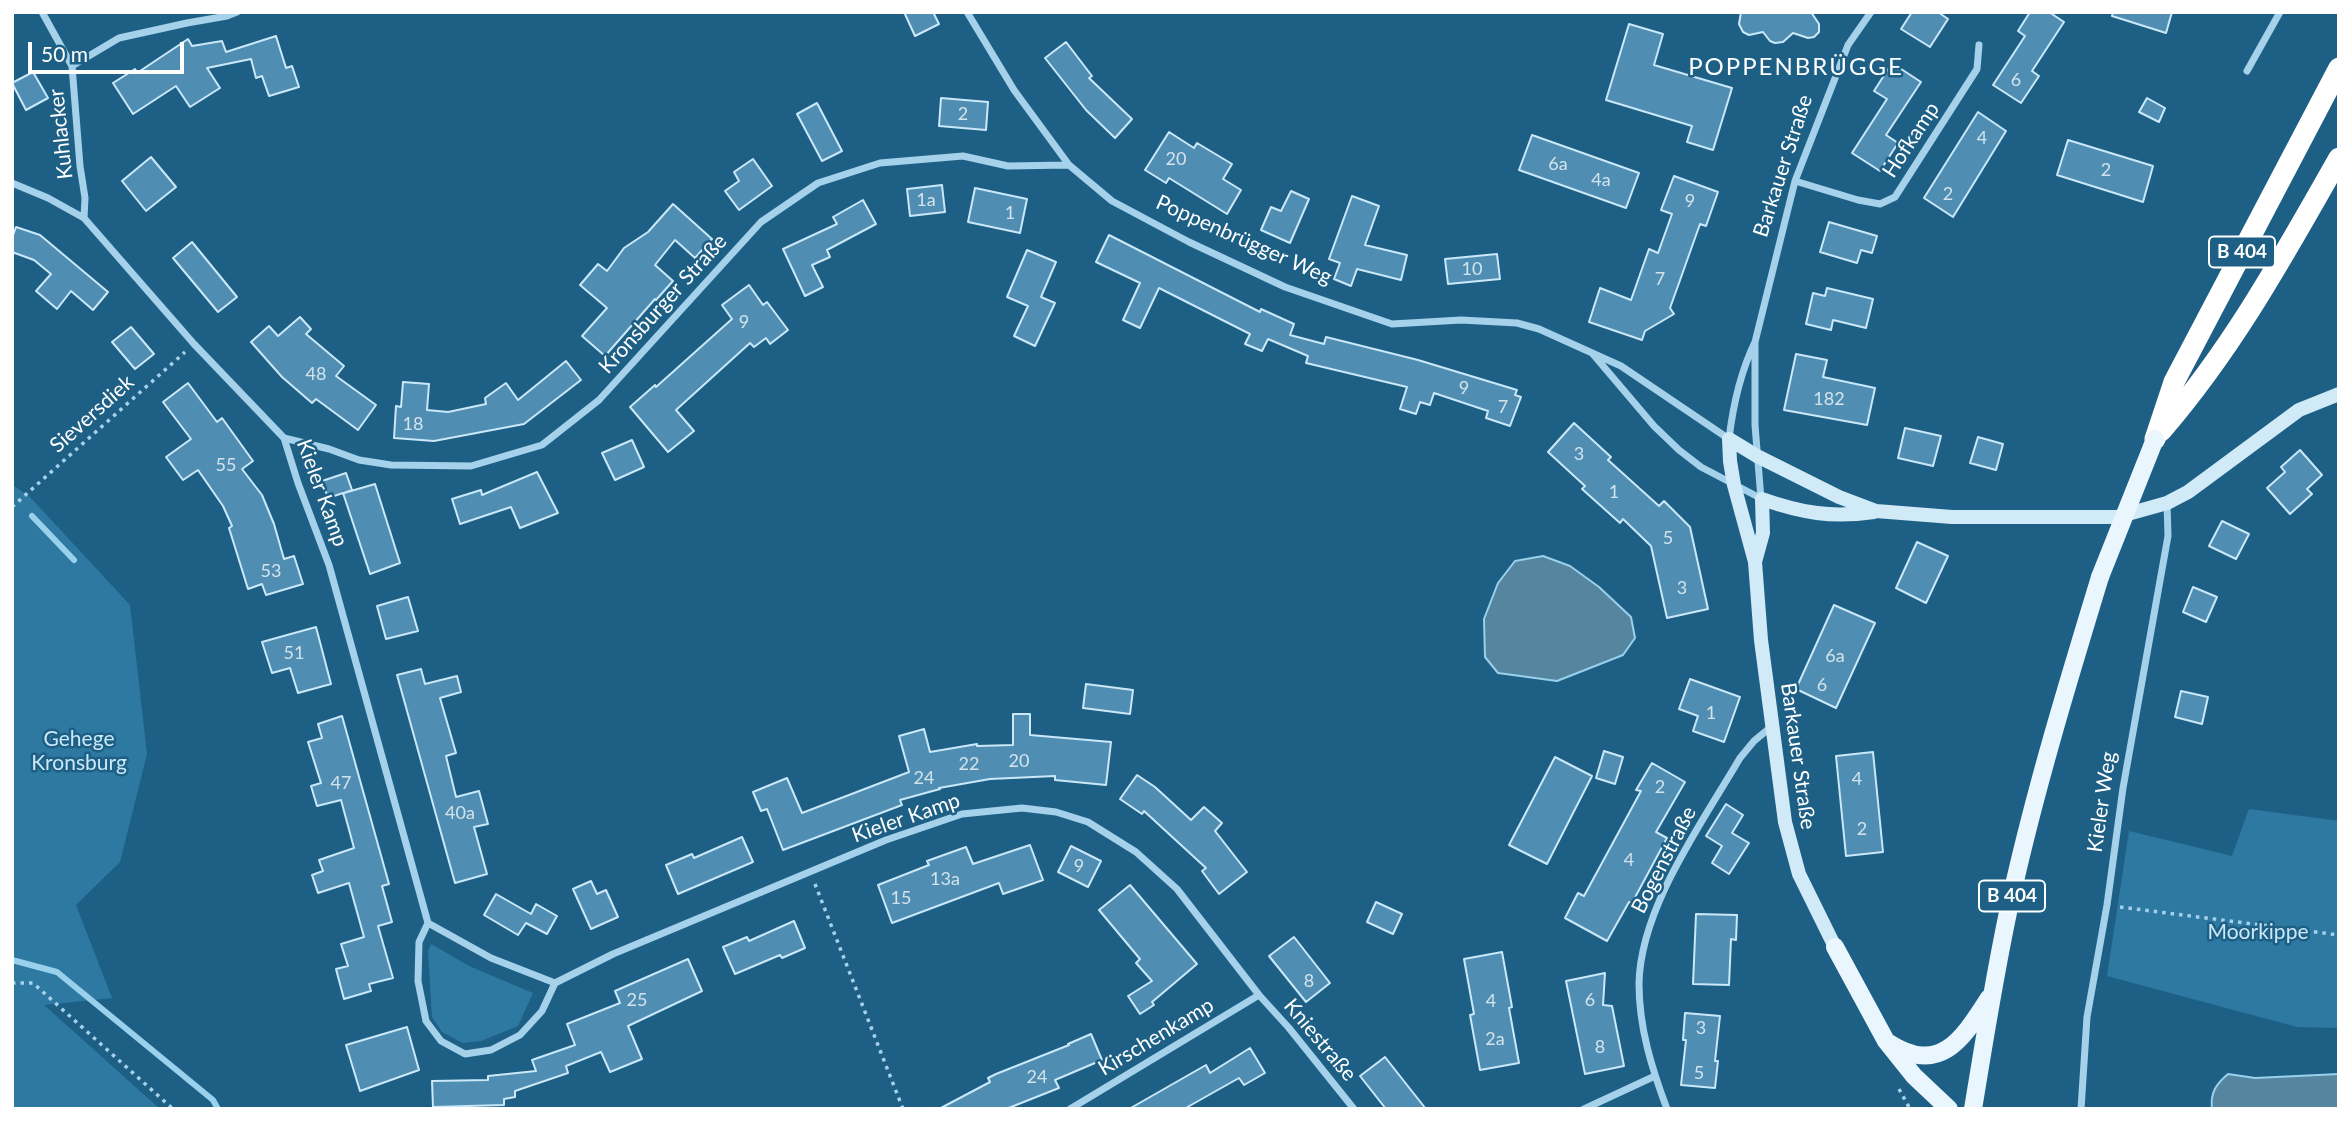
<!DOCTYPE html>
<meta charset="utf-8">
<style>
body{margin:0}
#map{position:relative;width:2351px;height:1121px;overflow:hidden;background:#1e6085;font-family:Lato,sans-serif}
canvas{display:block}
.frame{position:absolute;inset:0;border:14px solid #fff;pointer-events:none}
.scale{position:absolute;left:28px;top:42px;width:156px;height:32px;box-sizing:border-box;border:4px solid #fff;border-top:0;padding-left:9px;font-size:21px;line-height:24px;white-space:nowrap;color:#fff;-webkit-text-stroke:5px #1e6085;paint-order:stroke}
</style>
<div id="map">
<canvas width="2351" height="1121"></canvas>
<div class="frame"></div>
<div class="scale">50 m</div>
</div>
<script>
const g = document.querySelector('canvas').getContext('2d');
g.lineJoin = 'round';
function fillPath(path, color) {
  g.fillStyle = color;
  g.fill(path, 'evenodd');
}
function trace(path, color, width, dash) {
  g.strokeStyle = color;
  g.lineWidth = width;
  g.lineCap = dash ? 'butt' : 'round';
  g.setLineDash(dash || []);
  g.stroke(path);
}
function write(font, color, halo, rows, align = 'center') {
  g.font = font + ' Lato,sans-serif';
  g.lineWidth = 5;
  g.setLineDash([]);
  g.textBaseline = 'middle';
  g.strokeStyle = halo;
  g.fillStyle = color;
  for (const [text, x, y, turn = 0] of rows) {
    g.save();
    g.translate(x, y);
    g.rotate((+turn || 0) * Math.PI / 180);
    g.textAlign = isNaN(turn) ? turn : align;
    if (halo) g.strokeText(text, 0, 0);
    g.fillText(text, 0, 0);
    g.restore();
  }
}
const green = new Path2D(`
 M12 485 29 496 130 605 147 754 120 862 76 905 112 998 44 1005 160 1109H12Z
 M2249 809 2339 821V1028L2297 1027 2107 976 2129 831 2232 856Z
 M431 944 469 966 533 993 518 1026 481 1041 463 1043 442 1032 432 1017 428 951Z`);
const water = new Path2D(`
 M1543 556 1570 566 1599 587 1631 617 1635 638 1623 655 1557 681 1498 673 1485 657 1484 619 1498 583 1515 561Z
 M2228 1074 2255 1078 2339 1074V1109H2212C2210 1093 2216 1084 2228 1074Z`);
const stream = new Path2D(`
 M32 516 74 560
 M12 960 57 972 213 1100 218 1109`);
const building = new Path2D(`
 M904 12H933L939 24 915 36Z
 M1741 12H1811L1819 24V32L1814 37 1808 38 1793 33 1783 42 1775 43 1770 41 1763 32 1749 35 1743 32 1739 24Z
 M1912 12H1938L1948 19 1930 47 1901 29Z
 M2030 12H2049L2064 22 2032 71 2039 76 2021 103 1993 85 2025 36 2018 31Z
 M2113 12H2172L2166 33 2112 16Z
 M1629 24 1663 34 1654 65 1732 88 1713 150 1687 142 1692 126 1606 100Z
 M276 36 286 68 292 66 299 87 269 96 262 76 256 78 251 59 207 68 220 88 190 107 176 86 133 114 113 83 135 69 137 73 188 39 192 46 222 41 226 52Z
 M1066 42 1092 76 1089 78 1132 119 1115 138 1086 110 1045 58Z
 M1892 63 1921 82 1886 135 1898 143 1880 171 1852 153 1887 99 1874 91Z
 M33 72 48 98 26 110 12 83Z
 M941 98 988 102 986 130 939 126Z
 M2147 98 2165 108 2159 122 2139 112Z
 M817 103 842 151 822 161 797 114Z
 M1978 112 2006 131 1953 217 1924 198Z
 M1169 132 1194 148 1197 143 1232 164 1223 179 1241 190 1227 214 1169 178 1166 183 1145 170Z
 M1532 135 1639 173 1626 208 1519 170Z
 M2068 140 2153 166 2143 202 2057 175Z
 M151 157 176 187 146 211 122 181Z
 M753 159 772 186 739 210 725 191 739 181 734 172Z
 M1674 176 1718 192 1706 226 1700 224 1679 283 1670 308 1674 314 1645 331 1642 340 1589 322 1600 288 1631 300 1649 249 1658 253 1672 214 1661 210Z
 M942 185 945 212 910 216 907 189Z
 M975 188 1027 199 1020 233 968 222Z
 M1291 191 1309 199 1290 243 1261 230 1271 207 1281 211Z
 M1352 196 1379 206 1365 245 1407 255 1401 280 1357 269 1351 286 1334 279 1340 263 1329 259Z
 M863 200 876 224 827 250 830 257 812 265 823 287 805 296 783 249 837 224 833 217Z
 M673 204 712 239 695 258 675 240 655 265 673 281 656 300 655 299 605 356 582 336 607 308 580 285 598 264 607 271 624 248 648 232Z
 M1829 222 1877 236 1872 253 1861 250 1857 263 1820 252Z
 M16 227 40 235 108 292 93 310 71 291 57 309 36 291 51 274 34 260 12 252V238Z
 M1109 235 1260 312 1261 309 1294 324 1290 335 1324 344 1326 337 1418 360 1517 390 1515 395 1521 397 1510 426 1486 418 1488 411 1434 393 1430 405 1420 402 1416 414 1400 409 1407 387 1306 363 1308 356 1268 339 1262 351 1245 344 1250 334 1159 288 1140 328 1123 320 1140 283 1096 262Z
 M192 242 237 297 218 312 173 258Z
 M1027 250 1056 262 1041 297 1055 303 1035 346 1014 336 1028 306 1007 297Z
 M1497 254 1500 279 1448 284 1445 259Z
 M749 285 763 305 767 302 788 330 770 344 766 338 754 347 750 343 676 410 694 431 668 452 630 407 655 385 656 387 732 319 722 305Z
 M1827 288 1873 299 1866 328 1833 320 1831 330 1806 324 1813 293 1825 296Z
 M300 317 311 329 306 334 344 366 336 376 376 405 358 430 316 399 312 403 282 377 251 342 269 326 278 336Z
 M131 327 154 354 135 369 112 342Z
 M1796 354 1827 360 1823 377 1875 388 1867 425 1784 410Z
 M566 361 581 380 524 424 434 441 394 438 396 406 401 407 403 382 429 384 427 410 448 412 486 404 485 398 506 383 518 400Z
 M188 383 217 422 222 418 253 461 242 469 262 495 274 524 284 559 294 556 303 584 266 595 262 584 248 589 229 528 232 526 223 506 198 470 183 480 166 457 191 439 163 402Z
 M1574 423 1611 457 1608 460 1659 506 1664 501 1690 527 1708 609 1667 618 1651 546 1623 519 1620 523 1582 489 1585 486 1548 452Z
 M1905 428 1941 436 1933 466 1898 458Z
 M1978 437 2003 444 1996 470 1970 463Z
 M632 440 644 467 615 480 602 453Z
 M2300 450 2322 475 2307 489 2312 494 2290 514 2267 488 2285 472 2281 467Z
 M537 472 558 513 520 528 511 507 460 524 452 499 481 490 482 495Z
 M346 473 352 490 344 493 375 484 400 563 370 574 343 493 328 498 322 481Z
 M2222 521 2249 534 2236 559 2209 546Z
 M1917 542 1948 556 1926 603 1896 588Z
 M2193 587 2217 597 2206 622 2183 612Z
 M408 597 418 631 386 639 377 606Z
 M1834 605 1875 623 1836 708 1796 689Z
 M316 627 331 684 298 693 290 668 272 673 262 642Z
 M421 669 425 684 457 676 461 692 440 698 456 753 446 756 456 797 479 791 488 824 474 827 487 874 455 883 397 675Z
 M1690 679 1740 697 1724 742 1693 731 1698 716 1679 709Z
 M1086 684 1133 690 1130 714 1083 708Z
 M2181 691 2208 697 2202 724 2175 717Z
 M1013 714H1030V735L1111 742 1106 785 1055 780V776L990 779 939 788 940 789 900 800 902 805 783 850 767 809 761 811 753 792 787 778 802 813 909 772 899 736 924 729 930 752 977 744V746L1013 745Z
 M342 716 389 884 382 886 392 922 378 926 393 978 369 984 371 991 344 999 336 969 348 966 341 944 364 937 349 883 318 893 312 875 323 871 319 860 354 848 341 800 317 806 311 786 321 783 308 742 322 738 318 724Z
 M1604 751 1623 757 1615 784 1596 778Z
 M1873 752 1883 852 1846 856 1836 756Z
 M1555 757 1592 776 1547 864 1509 845Z
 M1652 763 1685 782 1656 832 1667 838 1632 903 1629 902 1607 941 1565 918 1578 893 1584 896 1641 791 1636 790Z
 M1137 775 1155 787 1191 820 1204 807 1222 823 1215 831 1247 872 1219 894 1202 871 1206 868 1144 811 1142 814 1120 799Z
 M1726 804 1743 815 1732 833 1749 843 1729 874 1712 863 1722 846 1706 836Z
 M742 837 753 862 678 894 666 865 692 854 694 858Z
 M1030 845 1043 880 1003 894 999 883 892 923 878 885 929 865 927 861 966 847 973 864Z
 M1071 846 1101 861 1088 887 1058 872Z
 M591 881 597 894 606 890 618 917 591 929 573 889Z
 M1130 885 1197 964 1152 1002 1154 1005 1140 1014 1128 996 1152 981 1136 963 1140 959 1099 910Z
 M496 894 531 914 536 904 557 916 547 934 526 923 518 935 484 915Z
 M1376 902 1402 914 1393 934 1367 922Z
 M1696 914 1737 915 1736 940 1731 939 1729 985 1693 984Z
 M794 921 805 948 782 958 780 955 735 974 723 947 747 937 749 941Z
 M1294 937 1330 983 1306 1002 1269 956Z
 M1502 952 1512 1007 1509 1008 1519 1063 1480 1070 1470 1015 1474 1014 1464 959Z
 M688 959 702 991 628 1026 642 1059 610 1072 601 1052 566 1066 568 1073 515 1091V1097L504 1099V1105L433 1107 432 1081 488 1080V1076L536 1071 532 1060 575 1045 567 1024 620 1003 615 991Z
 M1605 973 1603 1005 1612 1006 1624 1066 1585 1074 1566 981Z
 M1685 1013 1720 1016 1715 1061H1718L1715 1088 1681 1085 1686 1040H1683Z
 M407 1027 419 1070 360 1091 346 1045Z
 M1091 1034 1102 1060 1055 1080 1059 1088 1006 1109H939L990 1082 988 1078 996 1074 1069 1045 1068 1044Z
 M1250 1048 1265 1073 1244 1085 1239 1078 1184 1109H1129L1206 1065 1210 1073Z
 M1385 1057 1407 1085 1426 1109H1386L1360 1076Z`);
const path = new Path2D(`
 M12 507 185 352
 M815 884 903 1109
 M2120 907 2339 935
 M12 983H33L173 1109
 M1899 1089 1910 1109`);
const street = new Path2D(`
 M42 12 72 66 80 166 85 198 84 218
 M967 12 1014 90 1069 165 1112 201 1189 242 1285 287 1392 324 1461 320 1517 323 1539 329 1621 366 1729 439C1733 405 1740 373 1755 342L1795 181 1848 45 1871 12
 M72 66 119 38 187 23 227 16 237 12
 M2247 71 2280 12
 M1795 181 1858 200 1880 204 1895 197 1977 69 1979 45
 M12 183 48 198 84 218 194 344 284 438 298 483 329 565 428 923 491 958 555 983
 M1755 343V425L1761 499
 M1592 353 1654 426 1679 450 1701 467 1762 499
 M284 438 329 449 359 460 391 465 471 466 542 445 599 400 761 222 818 183 880 163 963 156 1008 166 1069 165
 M428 923 419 942 418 981 426 1021 441 1041 465 1054 491 1050 520 1035 542 1011 555 983 613 954 886 840 962 814 1022 808 1056 812 1088 822 1136 852 1177 889 1259 995 1289 1028 1354 1109
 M1070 1109 1259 995
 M1584 1109 1655 1076
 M1667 1109C1652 1069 1639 1028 1639 984 1640 908 1702 823 1740 758L1754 741 1771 727
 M2081 1109 2087 1017 2107 905 2123 788 2168 536 2167 503`);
const secondary = new Path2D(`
 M1729 439 1757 456 1839 497 1876 511 1952 517H2117L2167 503 2188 492 2299 410 2339 394
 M1729 439 1730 461 1734 485 1755 562 1761 640 1785 822 1799 874 1835 947
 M1755 562 1763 533 1762 499C1802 513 1831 518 1874 512`);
const primary = new Path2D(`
 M1835 947 1886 1041 1914 1076 1949 1109
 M1889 1043C1941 1076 1963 1038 1989 998
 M1973 1109C1985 1037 1996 965 2012 894 2036 787 2068 682 2100 577`);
const highway = new Path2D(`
 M2161 431C2233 348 2285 253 2339 158
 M2155 439 2174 382 2339 68`);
const primaryBridge = new Path2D(`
 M2100 577 2155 439`);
const numberNames = [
 ["6",2016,80],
 ["2",963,114],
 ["4",1982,138],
 ["20",1176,159],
 ["6a",1558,164],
 ["2",2106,170],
 ["4a",1601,180],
 ["2",1948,194],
 ["1a",926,200],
 ["9",1690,201],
 ["1",1010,213],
 ["10",1472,269],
 ["7",1660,279],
 ["9",744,322],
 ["48",316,374],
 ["9",1464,388],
 ["182",1829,399],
 ["7",1503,407],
 ["18",413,424],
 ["3",1579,454],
 ["55",226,465],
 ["1",1614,492],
 ["5",1668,538],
 ["53",271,571],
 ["3",1682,588],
 ["51",294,653],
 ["6a",1835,656],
 ["6",1822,685],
 ["1",1711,713],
 ["20",1019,761],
 ["22",969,764],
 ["24",924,778],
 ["4",1857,779],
 ["47",341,783],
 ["2",1660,787],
 ["40a",460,813],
 ["2",1862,829],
 ["4",1629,860],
 ["9",1079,866],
 ["13a",945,879],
 ["15",901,898],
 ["8",1309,981],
 ["25",637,1000],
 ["6",1590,1000],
 ["4",1491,1001],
 ["3",1701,1028],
 ["2a",1495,1039],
 ["8",1600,1047],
 ["5",1699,1073],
 ["24",1037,1077]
];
const shields = [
 [2242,252,66],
 [2012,896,66]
];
const shieldNames = [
 ["B 404",2242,252],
 ["B 404",2012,896]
];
const streetNames = [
 ["Kuhlacker",61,134,-96],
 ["Hofkamp",1911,140,-57],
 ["Barkauer Straße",1783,166,-72],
 ["Poppenbrügger Weg",1244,240,24],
 ["Kronsburger Straße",663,304,-48],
 ["Sieversdiek",92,414,-42],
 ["Kieler Kamp",322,493,70],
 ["Barkauer Straße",1798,756,82],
 ["Kieler Weg",2102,802,-82],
 ["Kieler Kamp",906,818,-19],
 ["Bogenstraße",1664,860,-63],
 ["Kirschenkamp",1156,1037,-31],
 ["Kniestraße",1320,1040,50]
];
const parkNames = [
 ["Gehege",79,739],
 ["Kronsburg",79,763],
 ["Moorkippe",2258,932]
];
const quarterNames = [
 ["POPPENBRÜGGE",1796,67]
];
fillPath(green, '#2e79a2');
fillPath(water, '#56859f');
trace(water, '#99d0ec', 2);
trace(stream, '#99d0ec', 6);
fillPath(building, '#4f8eb2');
trace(building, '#cae8f8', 2);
trace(path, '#a5d2ea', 3.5, [3.5, 5]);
trace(street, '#a5d2ea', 7);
trace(secondary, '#d1eaf8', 14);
trace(primary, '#e9f6fe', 18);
trace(highway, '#fff', 21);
trace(primaryBridge, '#e9f6fe', 18);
write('18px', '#d3e3ec', null, numberNames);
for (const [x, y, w] of shields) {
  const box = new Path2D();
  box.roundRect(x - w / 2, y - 15.5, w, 31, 5);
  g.fillStyle = '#1e6085';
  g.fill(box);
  trace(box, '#fff', 2);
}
write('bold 19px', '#fff', null, shieldNames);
write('21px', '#fff', '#1e6085', streetNames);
write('21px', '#cae8f8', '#1e6085', parkNames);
g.letterSpacing = '2px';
write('24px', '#fff', '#1e6085', quarterNames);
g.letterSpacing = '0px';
</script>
